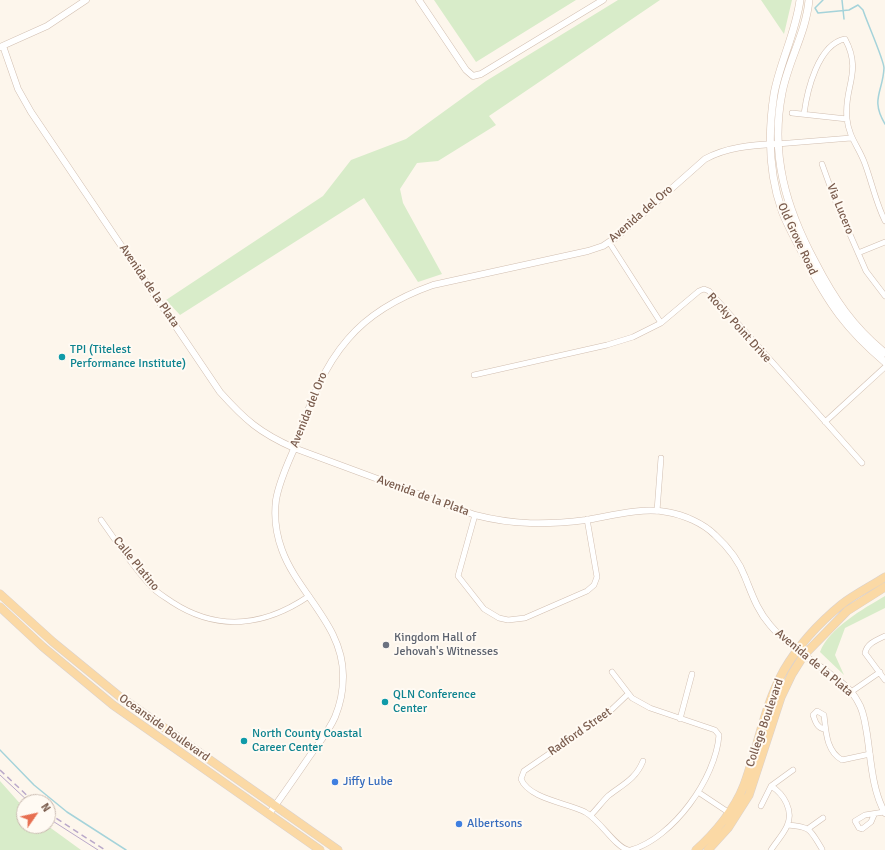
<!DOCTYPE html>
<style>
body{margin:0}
#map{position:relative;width:885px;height:850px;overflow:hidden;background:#fdf6ec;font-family:Signika,sans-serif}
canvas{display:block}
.north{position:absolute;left:16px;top:794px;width:40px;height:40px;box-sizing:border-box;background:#fffaf3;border:1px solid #cabbb1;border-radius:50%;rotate:56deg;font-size:11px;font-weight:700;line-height:16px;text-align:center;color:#7a5c4d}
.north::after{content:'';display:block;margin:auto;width:14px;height:18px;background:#e76f51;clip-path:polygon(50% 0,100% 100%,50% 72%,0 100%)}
</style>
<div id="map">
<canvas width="885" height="850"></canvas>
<div class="north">N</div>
</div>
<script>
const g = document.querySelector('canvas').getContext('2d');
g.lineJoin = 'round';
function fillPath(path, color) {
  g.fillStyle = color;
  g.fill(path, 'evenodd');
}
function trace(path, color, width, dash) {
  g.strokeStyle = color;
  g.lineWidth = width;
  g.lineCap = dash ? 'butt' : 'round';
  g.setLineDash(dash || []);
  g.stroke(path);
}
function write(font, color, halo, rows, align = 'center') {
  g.font = font + ' Signika,sans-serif';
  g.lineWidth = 4;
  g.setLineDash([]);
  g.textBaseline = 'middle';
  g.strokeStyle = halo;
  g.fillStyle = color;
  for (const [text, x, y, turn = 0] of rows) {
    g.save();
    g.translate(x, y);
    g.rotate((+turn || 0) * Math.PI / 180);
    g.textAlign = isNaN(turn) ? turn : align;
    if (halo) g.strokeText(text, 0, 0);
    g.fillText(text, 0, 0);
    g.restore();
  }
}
const green = new Path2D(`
 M434 0H576L476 62Z
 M618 0H660L489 116 496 125 438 161 417 163 400 189 403 203 442 274 418 282 364 198 180 315 166 300 323 196 351 160 406 139 486 81Z
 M761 0H792L784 34Z
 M885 596V608L845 628 835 655 844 675 820 652C829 628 863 609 885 596Z
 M0 781 24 808V826H48L81 850H0Z`);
const stream = new Path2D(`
 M823 0 815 8 818 13 849 10 858 5 863 10C866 20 884 60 884 68 883 92 870 99 885 124
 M842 0 844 19
 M0 750 34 785 67 812 126 850`);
const minor = new Path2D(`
 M792 113 847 119
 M804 114C807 91 818 44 845 39 863 72 843 88 847 119 849 138 859 147 865 164 872 183 876 203 885 221
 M777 144 851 138
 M822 164 835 200 866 271 885 296
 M609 242 661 323
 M858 253 885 242
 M474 375 607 345 633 337 661 323 699 291 704 289 709 291 862 463
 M825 422 885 367
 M657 511 661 458
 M475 515 458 576 484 609 499 618 508 620 525 618 587 591 594 585 597 577 587 519
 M101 520C117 542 132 566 151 586 157 593 165 597 172 602 218 632 265 626 309 596
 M885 636C877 640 867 643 865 653L885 680
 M612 672 632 698 650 708 715 730 719 735C716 778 673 838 631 850
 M851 692 880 672
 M628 694 607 714 524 771 521 779C529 799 568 803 585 812 601 821 614 846 628 850
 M680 719 692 674
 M824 729C817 728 815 721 813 715L817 711 824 715C826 731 826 751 842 760L870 754
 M698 792 728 812
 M761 806 771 786 793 770
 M591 815C597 809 602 802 608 796 622 785 636 779 643 761
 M874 815 871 822 862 829 859 828 855 821 865 815 884 812
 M788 825C812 827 810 830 822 849
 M809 828 823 818
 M771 850C776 842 783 835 787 826 794 811 784 794 771 786`);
const tertiary = new Path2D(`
 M419 0 466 70 473 76 481 74 603 0
 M3 46 18 89 31 112 220 392C245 420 260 433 294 448L475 515C514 525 546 525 586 520 610 516 642 507 667 512 684 515 703 523 715 535 727 546 739 561 745 577 752 594 757 610 770 625 785 643 807 657 826 671 838 680 851 688 858 702 864 711 865 723 867 734 871 760 872 790 885 813
 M0 47 47 26 86 0
 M269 814C283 795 296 776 309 757 318 744 329 731 335 717 340 705 343 690 343 677 344 626 298 594 282 550 276 534 274 516 276 500 279 482 287 465 294 449 308 410 320 371 348 339 370 313 402 296 433 285L588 251 603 246 618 236 705 159C727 147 752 145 777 144`);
const secondary = new Path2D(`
 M800 0C796 32 780 62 774 94 768 133 768 172 782 211 788 227 798 244 806 260 829 304 846 329 885 362
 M809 0C806 33 788 61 782 93 770 155 786 208 815 262 834 299 853 327 885 353`);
const primary = new Path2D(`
 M0 594 53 642 119 696 338 850
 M0 607 43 647 113 705 320 850
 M696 850C715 833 735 809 744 785 758 747 764 706 784 670 798 646 820 622 842 604 855 594 871 586 885 577
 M708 850 728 828 749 795 781 697 792 674 804 655 847 611 885 587`);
const tram = new Path2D(`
 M0 775 29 802
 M48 818 98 850`);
const rail = new Path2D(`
 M0 770 34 802
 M48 813 105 850`);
const markers = [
 [62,357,4,"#0f9aa8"],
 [386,645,4,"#6b7280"],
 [385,702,4,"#0f9aa8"],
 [244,741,4,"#0f9aa8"],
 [335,782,4,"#3f7fe0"],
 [459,824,4,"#3f7fe0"]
];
const streetNames = [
 ["Via Lucero",840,209,68],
 ["Avenida del Oro",641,214,-41],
 ["Old Grove Road",797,239,65],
 ["Avenida de la Plata",149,286,56],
 ["Rocky Point Drive",739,328,48],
 ["Avenida del Oro",309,410,-68],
 ["Avenida de la Plata",423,496,20],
 ["Calle Platino",136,564,51],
 ["Avenida de la Plata",814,663,40],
 ["College Boulevard",765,723,-71],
 ["Oceanside Boulevard",164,728,35],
 ["Radford Street",580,732,-35]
];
const cultureNames = [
 ["TPI (Titelest",70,350],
 ["Performance Institute)",70,364],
 ["QLN Conference",393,695],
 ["Center",393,709],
 ["North County Coastal",252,734],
 ["Career Center",252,748]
];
const worshipNames = [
 ["Kingdom Hall of",394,638],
 ["Jehovah's Witnesses",394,652]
];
const shopNames = [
 ["Jiffy Lube",343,782],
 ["Albertsons",467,824]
];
fillPath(green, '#d8ecc9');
trace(stream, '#a5d3da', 1.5);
trace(minor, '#d1beb0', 6);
trace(tertiary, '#d1beb0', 7);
trace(secondary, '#d6c0b0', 8);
trace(primary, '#dad1cd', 9);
trace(minor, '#fff', 5);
trace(tertiary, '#fff', 6);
trace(secondary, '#fff', 7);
trace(primary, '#fbd9a5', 8);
trace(tram, '#b9a8c9', 1);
trace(rail, '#b9a8c9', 1.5, [6, 4]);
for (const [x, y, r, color] of markers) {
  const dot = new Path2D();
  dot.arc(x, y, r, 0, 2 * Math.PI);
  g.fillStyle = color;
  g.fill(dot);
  trace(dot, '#fffaf3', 1.5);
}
write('12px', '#7a5c4d', '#fffaf3', streetNames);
write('12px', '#0d838f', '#fffaf3', cultureNames, 'left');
write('12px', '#5b616d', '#fffaf3', worshipNames, 'left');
write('12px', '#366cbe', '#fffaf3', shopNames, 'left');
</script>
